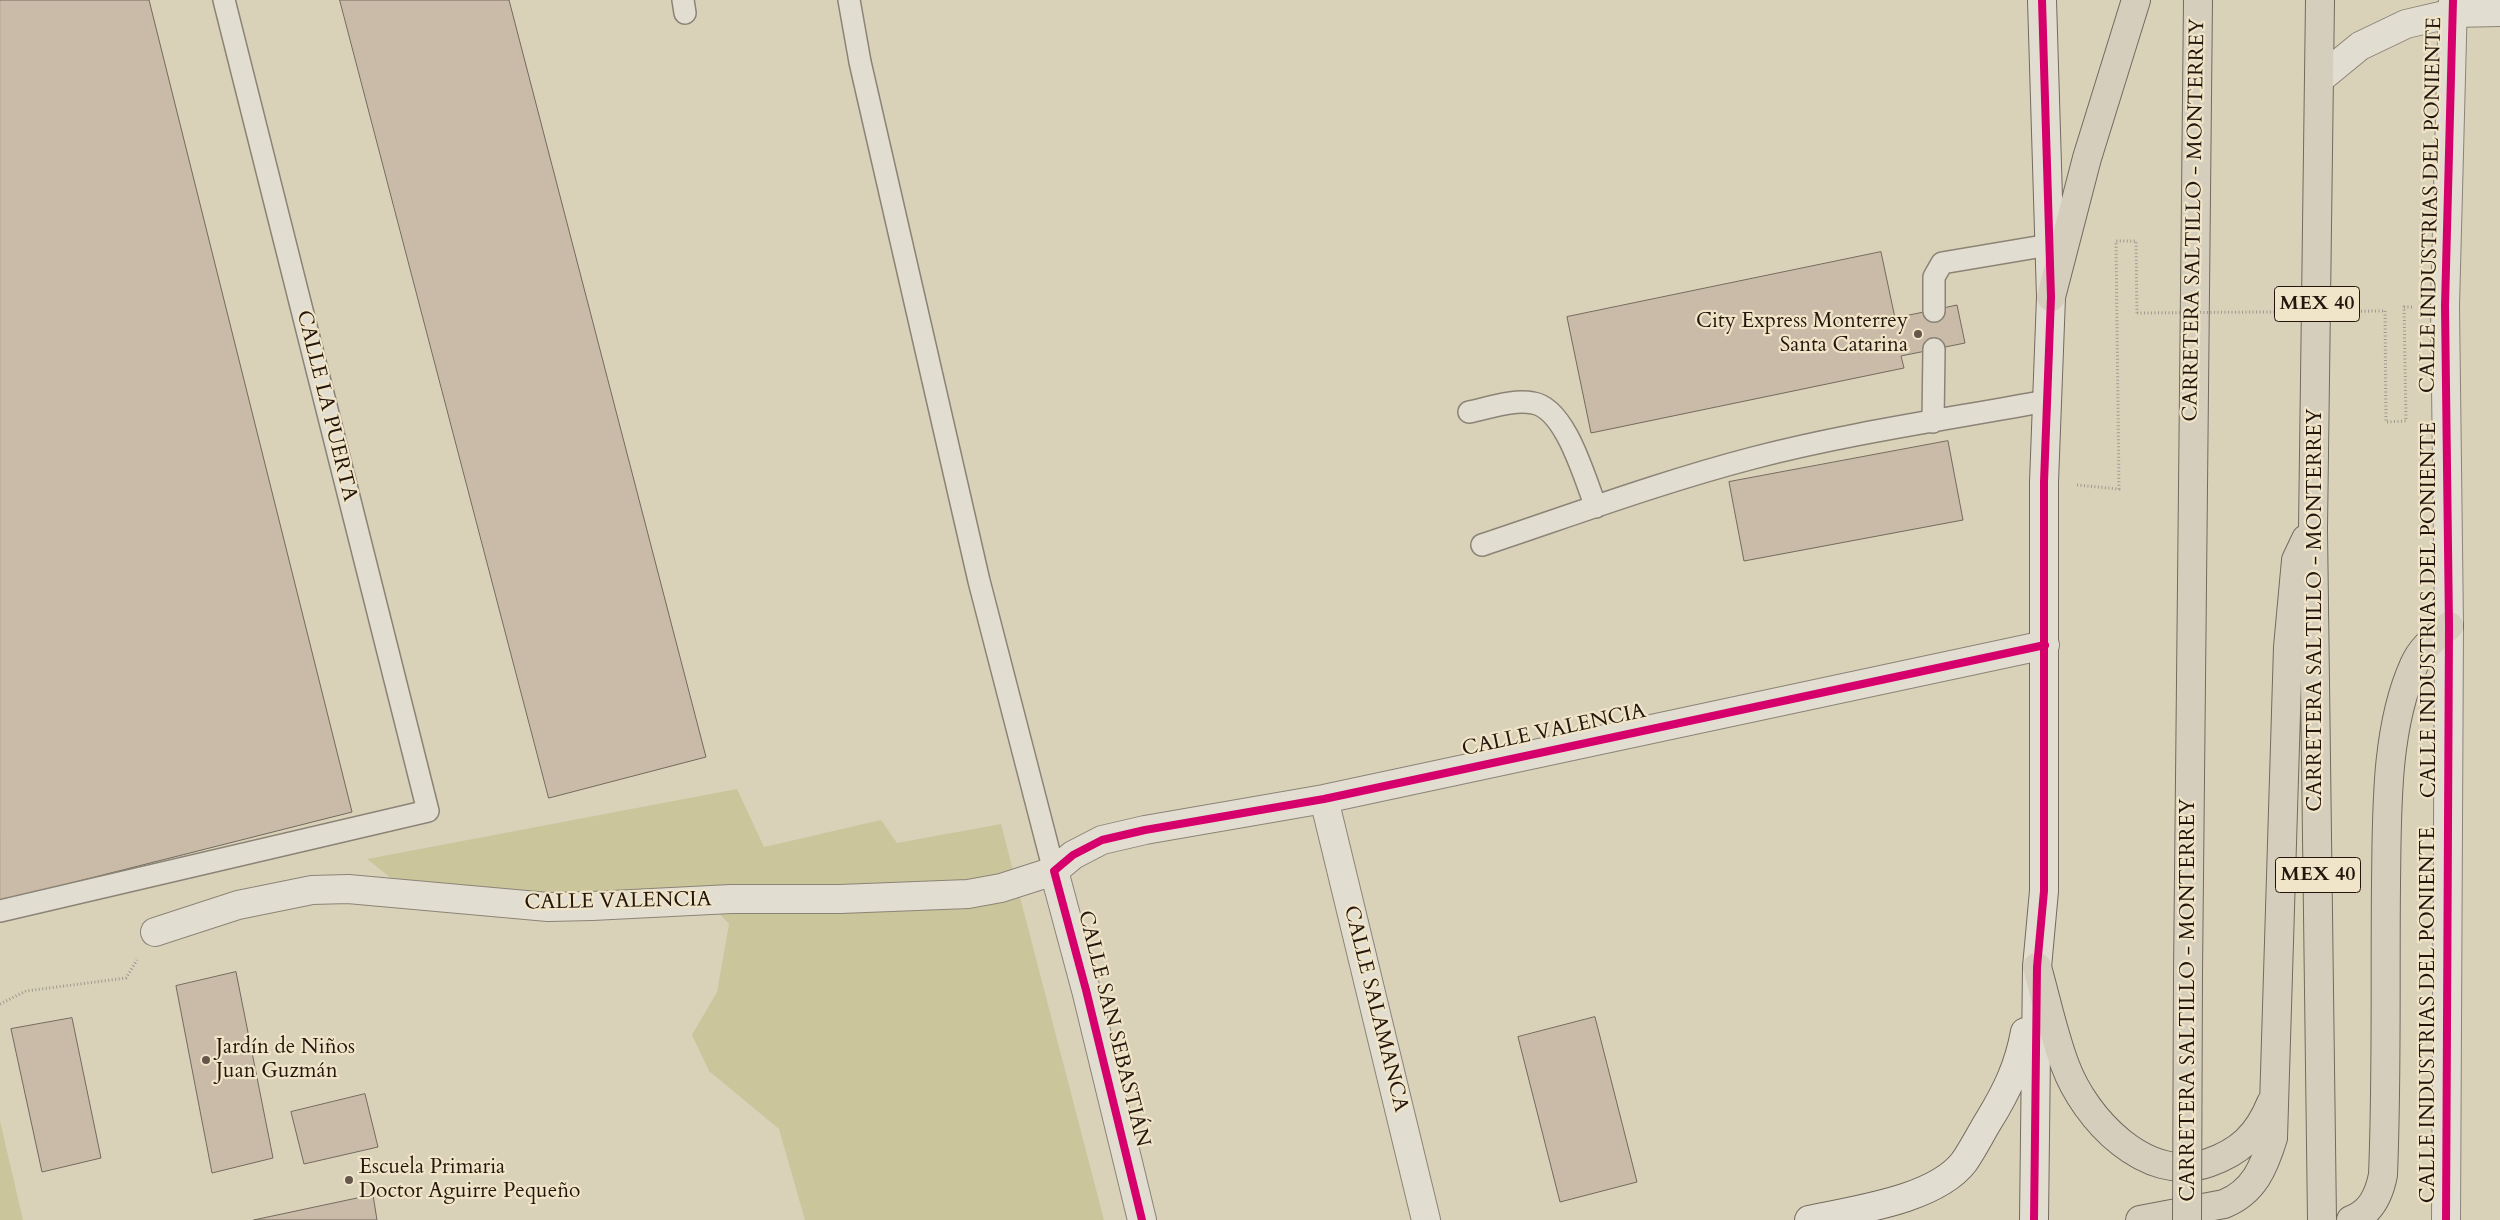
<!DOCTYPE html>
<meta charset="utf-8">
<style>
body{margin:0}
canvas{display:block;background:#dad1b9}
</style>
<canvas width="2500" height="1220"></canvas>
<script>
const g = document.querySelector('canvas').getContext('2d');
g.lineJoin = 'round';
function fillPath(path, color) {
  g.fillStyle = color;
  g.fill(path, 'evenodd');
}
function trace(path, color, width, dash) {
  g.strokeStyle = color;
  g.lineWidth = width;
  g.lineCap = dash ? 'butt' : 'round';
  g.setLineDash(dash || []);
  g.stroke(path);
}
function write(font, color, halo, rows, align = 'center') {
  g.font = font + ' Cardo,serif';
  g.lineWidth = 4.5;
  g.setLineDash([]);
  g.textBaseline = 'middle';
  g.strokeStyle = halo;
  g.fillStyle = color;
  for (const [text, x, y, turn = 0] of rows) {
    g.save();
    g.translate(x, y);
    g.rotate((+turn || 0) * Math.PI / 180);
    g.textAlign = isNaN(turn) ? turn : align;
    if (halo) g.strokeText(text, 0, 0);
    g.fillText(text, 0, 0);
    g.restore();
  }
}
const green = new Path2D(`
 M737 789 764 847 881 820 897 843 1001 824 1104 1220H805L779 1129 709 1071 692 1035 717 992 729 924 700 893 430 909 367 859Z
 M0 1121 23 1220H0Z`);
const building = new Path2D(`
 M0 0H149L352 812 0 901Z
 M340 0H509L706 757 549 798Z
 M1881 252 1895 318 1957 305 1965 343 1901 356 1904 368 1591 433 1567 317Z
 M1948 441 1963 520 1744 561 1729 482Z
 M236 972 273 1158 212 1173 176 986Z
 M1595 1017 1637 1182 1560 1202 1518 1037Z
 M72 1018 101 1158 42 1172 11 1029Z
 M365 1094 378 1147 304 1164 291 1112Z
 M373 1195 377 1220H254Z`);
const path = new Path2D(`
 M2385 311 2386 422 2406 421 2404 307H2412
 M2077 485 2119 489 2116 241H2136L2137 313
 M0 1004 26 991 126 978 137 960`);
const lane = new Path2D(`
 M683 0 685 13
 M849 0 860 62 979 581 1054 871
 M1934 311V277L1942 263 2049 245
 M1469 412C1489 408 1513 399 1533 403 1566 408 1585 480 1596 507
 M1933 422 1934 349
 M1482 545C1572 515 1661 482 1753 458 1849 433 1949 419 2046 401
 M0 911 428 811 224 0`);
const street = new Path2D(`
 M2321 78 2360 46 2406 24 2453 13 2500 12
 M1324 799 1426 1220
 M155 932 238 905 312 890 348 889 548 907 592 906 731 899H840L968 894 1001 888 1054 871
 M1142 1220 1086 990 1054 871 1073 855 1102 840 1145 830 1324 799 2045 645
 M2446 1220 2449 626 2445 306 2453 0`);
const secondary = new Path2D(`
 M1809 1220C1854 1210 1935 1200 1964 1162 1973 1149 1981 1133 1989 1120 2007 1091 2019 1065 2025 1032
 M2034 1220 2037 967 2044 891V482L2051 297 2042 0`);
const primary = new Path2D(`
 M2320 0 2313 529 2322 1220
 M2051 297 2087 158 2136 0
 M2037 967C2046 999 2053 1033 2065 1065 2085 1119 2146 1184 2208 1163 2240 1152 2258 1135 2271 1103
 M2188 973 2198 0
 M2140 1220 2224 1204C2254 1192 2264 1167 2273 1138L2288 647 2296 560 2306 539
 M2351 1220C2371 1213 2379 1195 2383 1175 2387 1078 2385 981 2386 884 2387 814 2385 729 2414 665 2421 648 2436 637 2449 626`);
const pathBridge = new Path2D(`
 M2137 313 2385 311`);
const primaryBridge = new Path2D(`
 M2187 1220 2188 973`);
const cycleway = new Path2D(`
 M1142 1220 1086 990 1054 871 1073 855 1102 840 1145 830 1324 799 2045 645
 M2034 1220 2037 967 2044 891V482L2051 297 2042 0
 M2446 1220 2449 626 2445 306 2453 0`);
const markers = [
 [1918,334,5,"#645749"],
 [206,1060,5,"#645749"],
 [349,1180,5,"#645749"]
];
const shields = [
 [2317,304,85],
 [2318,875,85]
];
const shieldNames = [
 ["MEX 40",2317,304],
 ["MEX 40",2318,875]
];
const streetNames = [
 ["CALLE INDUSTRIAS DEL PONIENTE",2432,205,-89],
 ["CARRETERA SALTILLO - MONTERREY",2195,220,-89],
 ["CALLE LA PUERTA",326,406,76],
 ["CARRETERA SALTILLO - MONTERREY",2316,610,-90],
 ["CALLE INDUSTRIAS DEL PONIENTE",2430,610,-90],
 ["CALLE VALENCIA",1554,731,-12],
 ["CALLE VALENCIA",618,902,-1],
 ["CARRETERA SALTILLO - MONTERREY",2189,1000,-90],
 ["CALLE SALAMANCA",1375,1009,76],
 ["CALLE INDUSTRIAS DEL PONIENTE",2429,1015,-90],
 ["CALLE SAN SEBASTIÁN",1113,1029,76]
];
const poiNames = [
 ["City Express Monterrey",1908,322,"right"],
 ["Santa Catarina",1908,346,"right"],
 ["Jardín de Niños",216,1048],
 ["Juan Guzmán",216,1072],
 ["Escuela Primaria",359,1168],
 ["Doctor Aguirre Pequeño",359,1192]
];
fillPath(green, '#cbc59b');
fillPath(building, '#cabaa8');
trace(building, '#726b5e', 1);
trace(lane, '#8b8476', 24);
trace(street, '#8b8476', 30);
trace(secondary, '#726b5e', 30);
trace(primary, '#726b5e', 30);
trace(path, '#9e998f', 3, [1, 2.5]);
trace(lane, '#e2ddd1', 21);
trace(street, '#e2ddd1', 28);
trace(secondary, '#e2ddd1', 28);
trace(primary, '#d6cebc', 28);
trace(primaryBridge, '#726b5e', 30, []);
trace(pathBridge, '#9e998f', 3, [1, 2.5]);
trace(primaryBridge, '#d6cebc', 28);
trace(cycleway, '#d6006c', 8);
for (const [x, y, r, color] of markers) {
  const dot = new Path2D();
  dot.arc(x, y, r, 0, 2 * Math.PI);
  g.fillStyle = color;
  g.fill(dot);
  trace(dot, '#f0e5c8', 2);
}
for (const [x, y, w] of shields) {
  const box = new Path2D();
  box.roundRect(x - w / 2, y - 17.5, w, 35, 4);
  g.fillStyle = '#f0e5c8';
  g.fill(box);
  trace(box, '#24160d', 1);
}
write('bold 20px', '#24160d', null, shieldNames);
write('21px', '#24160d', '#f0e5c8', streetNames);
write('21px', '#24160d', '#f0e5c8', poiNames, 'left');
</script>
